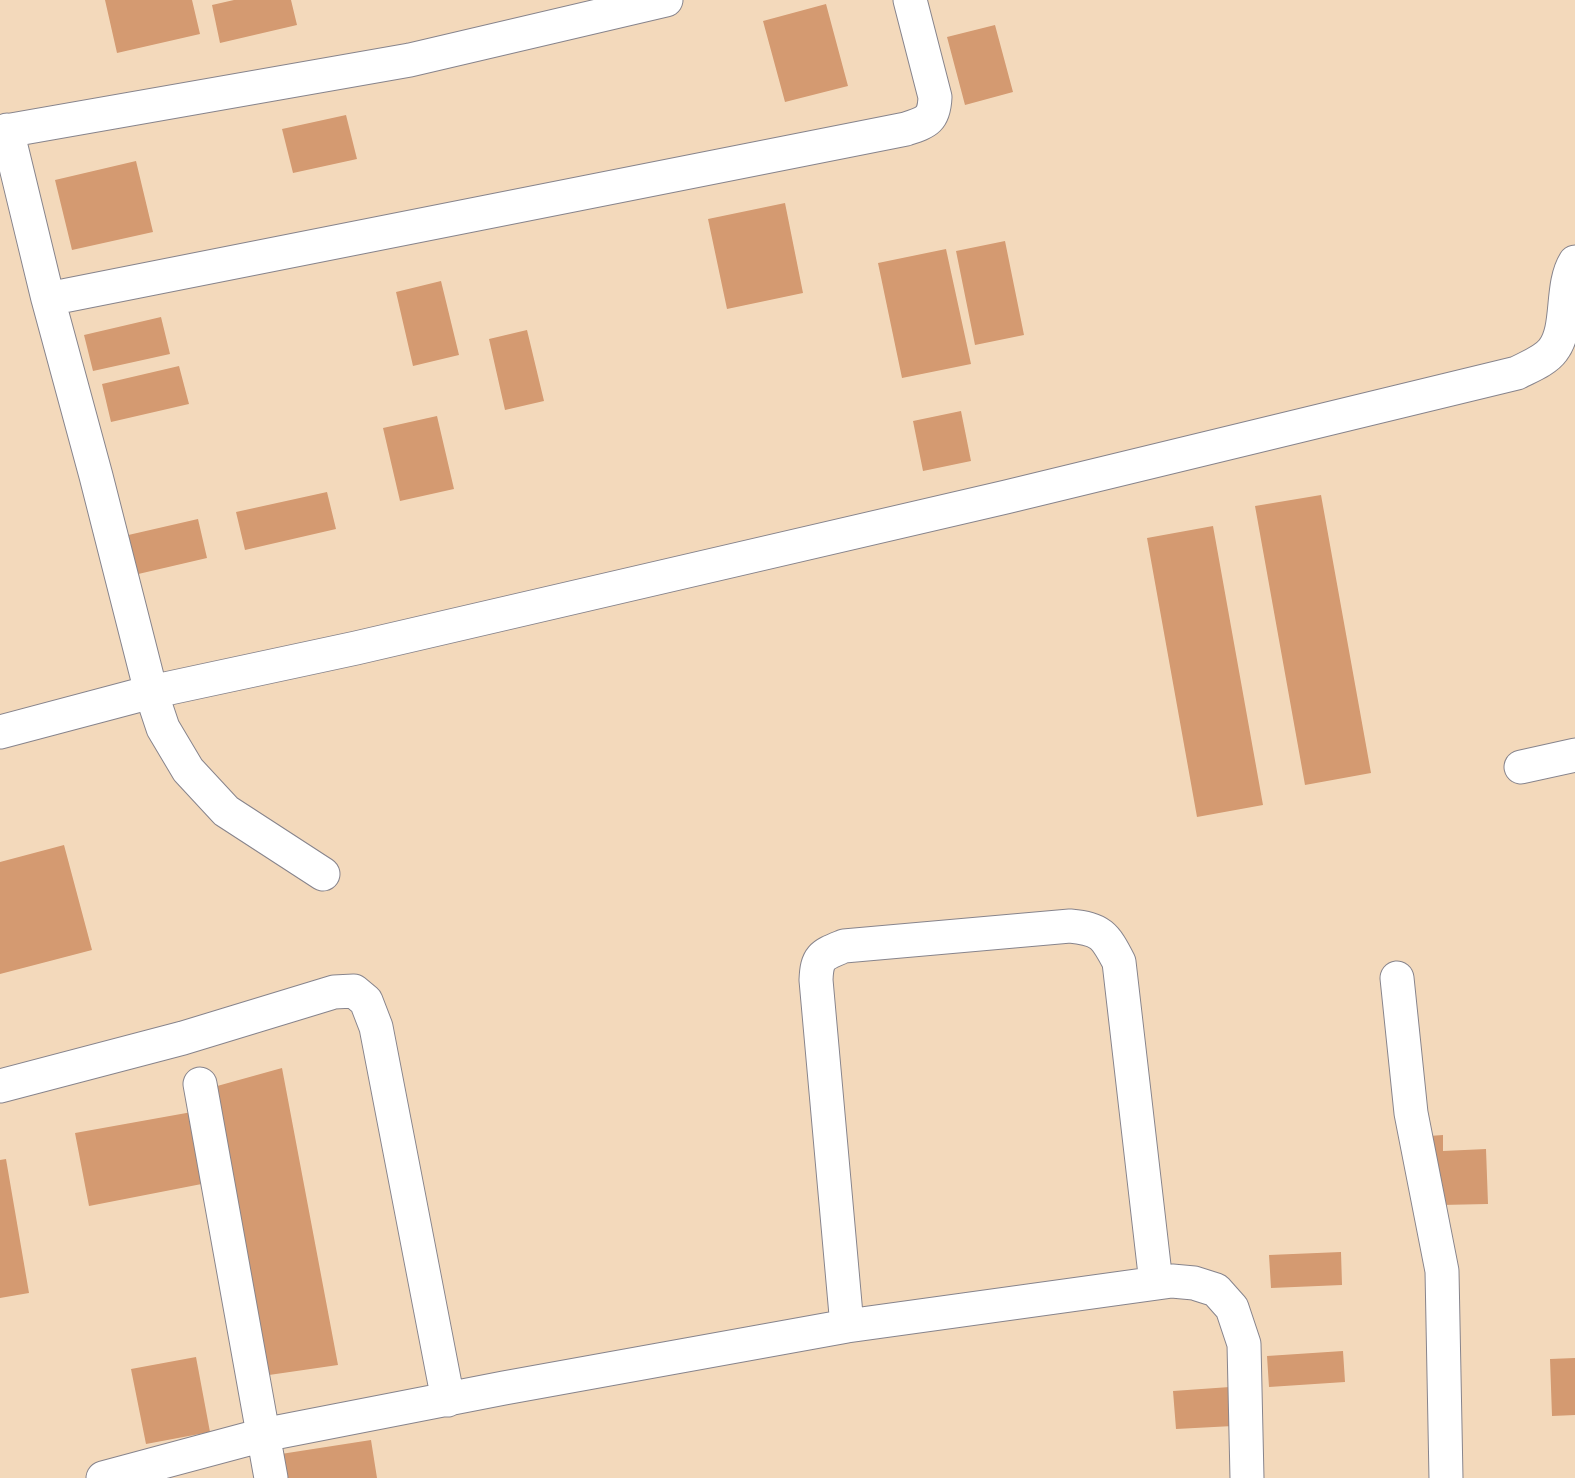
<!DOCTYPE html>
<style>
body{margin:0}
canvas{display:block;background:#f3d9bb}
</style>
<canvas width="1575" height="1478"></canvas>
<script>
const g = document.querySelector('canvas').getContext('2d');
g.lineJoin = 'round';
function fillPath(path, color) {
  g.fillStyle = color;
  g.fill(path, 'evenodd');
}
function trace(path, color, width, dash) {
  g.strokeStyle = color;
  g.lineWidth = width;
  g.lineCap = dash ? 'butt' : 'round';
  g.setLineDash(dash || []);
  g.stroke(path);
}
const building = new Path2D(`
 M105 0H192L200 34 117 53Z
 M234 0H291L297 25 220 43 212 5Z
 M826 4 848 86 785 102 763 21Z
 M995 25 1013 92 965 105 947 37Z
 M346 115 357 159 293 173 282 129Z
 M136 161 153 232 72 250 55 180Z
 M785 203 803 293 727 309 708 219Z
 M1005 241 1024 335 975 345 956 251Z
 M946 249 971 364 902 378 878 263Z
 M441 281 459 355 413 366 396 292Z
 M161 317 170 354 93 371 84 335Z
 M527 330 544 401 505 410 489 339Z
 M179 366 189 404 111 422 102 384Z
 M961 411 971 461 923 471 913 421Z
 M437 416 454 489 400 501 383 428Z
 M327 492 336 529 245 550 236 512Z
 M1321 495 1371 773 1305 785 1255 506Z
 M198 519 207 558 134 575 124 536Z
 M1213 526 1263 805 1197 817 1147 538Z
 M64 845 92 950 0 974V862Z
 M282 1068 338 1365 269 1375 210 1088Z
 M203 1110 217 1181 89 1206 75 1133Z
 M1443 1135V1151L1486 1149 1488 1204 1441 1205 1429 1136Z
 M6 1159 29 1293 0 1298V1160Z
 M1341 1252 1342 1285 1271 1288 1269 1255Z
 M1343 1351 1345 1382 1269 1387 1267 1356Z
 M196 1357 210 1432 146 1444 131 1369Z
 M1575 1358V1415L1552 1416 1550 1359Z
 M1230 1387 1233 1426 1176 1429 1173 1391Z
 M371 1440 377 1478H285L281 1454Z`);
const minor = new Path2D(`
 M7 130 48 299 96 476 151 692 163 728 188 770 226 811 323 874
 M0 132 410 60 666 0
 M48 299 906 129C927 122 934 120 935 97L910 0
 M0 732 151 692 356 648 1006 497 1517 373C1528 367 1545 361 1553 350 1570 328 1560 286 1575 262
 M1521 767 1575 755
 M1397 978 1411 1113 1442 1271 1446 1478
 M200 1084 271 1478
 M0 1086 183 1038 334 992 354 991 366 1001 376 1027 448 1400
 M847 1326 816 980C817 956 822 955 844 946L1070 926C1101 929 1105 935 1119 962L1156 1283
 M103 1478 263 1435 504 1388 847 1326 1172 1281 1194 1283 1216 1290 1232 1308 1244 1344 1247 1478`);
fillPath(building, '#d49a71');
trace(minor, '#87848c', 35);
trace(minor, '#fff', 33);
</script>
